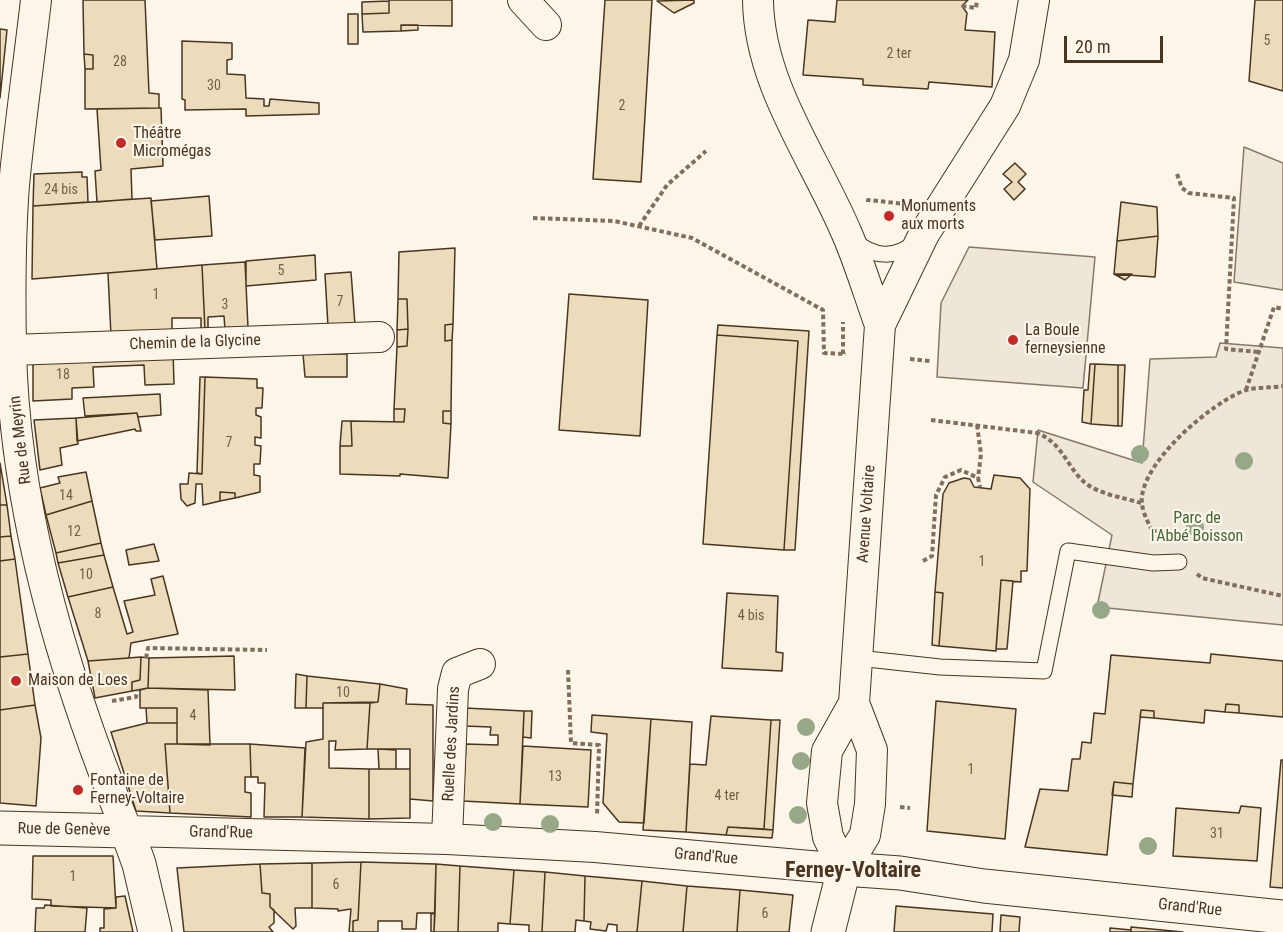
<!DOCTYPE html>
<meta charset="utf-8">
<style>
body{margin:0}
#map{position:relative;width:1283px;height:932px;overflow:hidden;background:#fbf6e9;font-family:"Roboto Condensed",sans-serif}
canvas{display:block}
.scale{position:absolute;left:1064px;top:36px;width:99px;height:27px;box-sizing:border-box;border:3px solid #4a3520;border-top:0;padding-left:8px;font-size:18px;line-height:21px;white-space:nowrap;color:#4a3520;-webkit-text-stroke:4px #fbf6e9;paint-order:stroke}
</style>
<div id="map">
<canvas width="1283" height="932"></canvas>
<div class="scale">20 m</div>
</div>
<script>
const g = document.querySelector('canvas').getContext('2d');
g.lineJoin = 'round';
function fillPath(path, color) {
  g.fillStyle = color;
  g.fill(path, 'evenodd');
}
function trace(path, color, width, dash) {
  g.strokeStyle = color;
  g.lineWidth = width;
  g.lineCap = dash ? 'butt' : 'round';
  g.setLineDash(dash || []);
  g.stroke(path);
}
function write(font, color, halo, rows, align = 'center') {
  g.font = font + ' "Roboto Condensed",sans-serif';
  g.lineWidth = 4.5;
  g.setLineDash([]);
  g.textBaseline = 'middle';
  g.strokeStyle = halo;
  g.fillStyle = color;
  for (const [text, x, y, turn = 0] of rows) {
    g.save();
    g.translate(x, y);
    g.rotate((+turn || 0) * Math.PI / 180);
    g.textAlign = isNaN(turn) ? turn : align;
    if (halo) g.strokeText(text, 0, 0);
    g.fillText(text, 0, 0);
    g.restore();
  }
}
const green = new Path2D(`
 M1244 147 1283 163V290L1234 282Z
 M969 247 1095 257 1083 388 937 377 941 303Z
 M1220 343 1283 348V625L1097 607 1112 535 1033 482 1038 430 1142 463 1150 359 1216 357Z`);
const building = new Path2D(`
 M83 0H145L149 93 159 94V108L85 109V69H93V55L84 54Z
 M389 0H452V26L401 25V31L363 32 362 14 389 13Z
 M605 0H652L641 182 593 179Z
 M694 0V3L674 13 657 1Z
 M837 0H968L962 6 967 13 965 30 995 32 992 87 929 82 928 89 863 85V79L803 75 808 20 835 22Z
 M1255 0H1283V91L1249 81Z
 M389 1V13L362 14V2Z
 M348 14H358V44H348Z
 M401 25H418V30L401 31Z
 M0 29 7 30 0 98Z
 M182 41 232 43V59L227 60V74L245 75 246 98 264 99V106H269L270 99 319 103V114L246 116V109L185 110V100L182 99Z
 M84 54 93 55V69H85Z
 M159 108H161L163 166 131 169 132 199 97 202 95 171 101 170 97 109Z
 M1015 163 1026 174 1018 182 1025 189 1014 200 1004 189 1012 182 1003 174Z
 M82 172V177H87L88 202 33 206 34 174Z
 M209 196 212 236 155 240 151 201Z
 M151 198 157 269 32 279 33 206Z
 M1121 202 1157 207 1158 236 1117 241Z
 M1158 236 1155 277 1114 274 1117 241Z
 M455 248 453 324 445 325V341L452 340 451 411H443V423L451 424 448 478 400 474V476L340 474V446H352L351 421 404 422 405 409H394L397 347 407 346 408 329 407 299H398L399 252Z
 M315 255 316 280 246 286V261Z
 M245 262 248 328 225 330 224 316 208 317V330H205L202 265Z
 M202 265 205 330H201V318H172V333L111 336 108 273Z
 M351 272 355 325 328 327 325 274Z
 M1114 274H1132L1125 280Z
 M569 294 648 300 640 436 559 430Z
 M398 299H407L408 329 397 330Z
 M453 324 452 340 445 341V325Z
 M718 325 809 331 795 550H784L798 341 717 335Z
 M408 329 407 346 397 347V330Z
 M717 335 798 341 784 550 703 544Z
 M173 351 174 384 145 385 144 365 93 367 94 387 72 388V399L33 401V357Z
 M303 354H347V377H305Z
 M1090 364H1095L1091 424 1082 422 1084 390H1088Z
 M1095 364 1118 365V426L1091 424Z
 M1118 365H1125L1122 426H1118Z
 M200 377H205L202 474 197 473Z
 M205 377 257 379V388H263L262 408H256V415L261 417V438L255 437V445L261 446 260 464H254V475L260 476V492L235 498V493L220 492V501L203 505 202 484H196L195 503 187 506 181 499 180 484H188L189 473 202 474Z
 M160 394 161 415 138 417 137 413 85 416 83 398Z
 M394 409H405L404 422H394Z
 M443 411H451V424L443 423Z
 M137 413 141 431H136L135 429 77 441 76 418Z
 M76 418 78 444 60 448 62 465 40 470 34 420Z
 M342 421H351L352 446H340Z
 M0 463 7 505H0Z
 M86 472 92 501 46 515 40 488 60 483 58 477Z
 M994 475 1020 478 1030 489 1027 571H1021V582L1001 580 996 651 939 646 943 593 935 592 943 494 949 483 964 478 970 479 974 487 991 489Z
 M220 492 235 493V498L220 501Z
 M92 501 101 543 56 553 46 515Z
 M0 505H7L11 536 0 537Z
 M11 536 15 559 0 561V537Z
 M101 543 104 555 58 563 56 553Z
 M154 544 159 561 129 565 126 550Z
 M104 555 113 587 68 597 58 563Z
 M15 559 28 654 0 657V561Z
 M163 576 178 634 131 643 129 658 88 661 68 597 113 587 127 634 133 632 124 601 155 595 151 579Z
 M1001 580 1013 581 1007 649H996Z
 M935 592 943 593 939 646 932 645Z
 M727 593 778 596 776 652 783 653 782 671 722 668Z
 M28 654 35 705 0 710V657Z
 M1211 654 1283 661V717L1239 713V705L1226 704 1225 712 1205 710 1204 723 1154 718V711L1141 710 1133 784 1114 782 1107 855 1025 847 1040 789 1068 791 1072 759H1080L1082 742 1091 743 1094 713 1105 714 1111 655 1210 663Z
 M234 656 235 690 148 688 149 658Z
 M141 657 140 680 132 682V691L95 698 88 661Z
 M141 657 149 658 148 688 132 691V682L140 680Z
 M296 674 307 676 306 708H295Z
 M307 676 380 684 378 702 323 703V708H306Z
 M380 684 407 689 406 704 433 705V801L410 799V749H367L370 703 378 702Z
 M148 688 208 690 210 745 177 744V708H140V690Z
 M936 701 1016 709 1005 839 927 831Z
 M323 703H370L367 749 335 750 336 741H329V768L369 769V819L302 817 306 742 323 739Z
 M1226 704 1239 705V713L1225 712Z
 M35 705 41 738 36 806 0 803V710Z
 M146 708H177V723H147Z
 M465 708 524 711 520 804 463 801 466 744 498 745V735H490L491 727 464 726Z
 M1141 710 1154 711V718L1140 717Z
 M524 711H532L531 738 523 737Z
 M592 715 651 719 644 823 619 822 603 803 607 734 591 732Z
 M711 716 771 720 764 829 728 827 726 835 686 832 690 764 706 765Z
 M651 719 692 722 686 832 643 830Z
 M771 720H780L773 830 764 829Z
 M147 723H177V744H165L170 813 136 811 111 732Z
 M165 744H250L251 777H245V792L251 793V817L170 813Z
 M250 744 305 748 302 817H264L265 783H258V777H251Z
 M523 746 591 750 588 807 520 804Z
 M378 749 396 750V769H379Z
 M1281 760H1283V888L1270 887Z
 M369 769H410V818L369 819Z
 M1114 782 1133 784 1132 797 1112 795Z
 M1241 806 1261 808 1257 861 1173 856 1176 808 1239 813Z
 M728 827 773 830 772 838 726 835Z
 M33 856H113L116 908 51 906V900L32 899Z
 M361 862 358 920 353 921V932H349L351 909 338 911V909L312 908V863Z
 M361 862 436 864 435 913H417L416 929H402V921H378V932H353V921L358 920Z
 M312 863V908H295L296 926 293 929 270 907V894L262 893 260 864Z
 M260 864 262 893 270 894V907L274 910V923L269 927 273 932H184L177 868Z
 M436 864 460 866 458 932H434Z
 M460 866 514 870 510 924 498 923V932H458Z
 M514 870 545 872 542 932H529V925L510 924Z
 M545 872 585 876 584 921 576 920 575 932H542Z
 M585 876 642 881 637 932H617V925L608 924 606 931 590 929 591 922 584 921Z
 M642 881 687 886 683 932H637Z
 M687 886 740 890 737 932H683Z
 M740 890 793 895 789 932H737Z
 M125 896 133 932H100V928H104V909L116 908V897Z
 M45 905 87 908 85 932H35L36 908H44Z
 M896 906 993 914 992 932H894Z
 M435 913 434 932H431V914Z
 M1001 915 1020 917 1019 932H1000Z
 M1131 927 1183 932H1131Z
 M1110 928 1131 930V932H1110Z`);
const path = new Path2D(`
 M962 6 976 8 977 0
 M1177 174 1182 188 1189 193 1234 198 1226 349 1258 352
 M868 202V200L906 204
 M533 218 614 221 692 238 823 310 824 353 846 354
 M639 226 667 185 706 151
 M843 354V322
 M910 359 930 361
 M1246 390 1274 307 1283 309
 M931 420 1037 433C1064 443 1067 470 1088 485 1103 495 1125 498 1141 503
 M977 425 981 454 978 478
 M1156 537C1151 529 1143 514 1142 504 1137 465 1213 401 1246 390 1257 387 1272 388 1283 386
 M923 561 932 556 936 495 945 477 961 470 978 478 980 487
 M1197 574 1202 578 1283 596
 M146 658 148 648 267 650
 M568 670 571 743 599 745 597 816
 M112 701 136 697 137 691
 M900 807 910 808`);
const service = new Path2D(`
 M854 240C873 258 896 259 915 242
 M858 658 940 667 1044 671 1068 551 1153 563 1179 562`);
const minor = new Path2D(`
 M36 0C29 61 20 123 14 185 10 238 10 294 11 348 14 512 65 680 127 831L447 839 595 847 844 869
 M523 0 546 25
 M758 0C759 85 815 158 847 234 860 264 869 295 880 325
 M11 350 379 337
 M447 839 453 689 457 673 480 664
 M844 869 828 837 822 803 827 751 854 703 880 325 924 234 1005 106 1024 60 1034 0
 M844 869 865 835 870 804 872 750 854 703`);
const tertiary = new Path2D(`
 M0 828 127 831 139 864 155 932`);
const secondary = new Path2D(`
 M828 932 844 869 900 873 984 886 1283 917`);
const trees = [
 [1140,454],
 [1244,461],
 [1195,527],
 [1101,610],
 [806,727],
 [801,761],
 [798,815],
 [493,822],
 [550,824],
 [1148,846]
];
const markers = [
 [121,143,6,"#c62828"],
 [889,216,6,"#c62828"],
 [1013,340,6,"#c62828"],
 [16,681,6,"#c62828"],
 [78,790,6,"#c62828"]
];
const numberNames = [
 ["5",1267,41],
 ["2 ter",899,54],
 ["28",120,62],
 ["30",214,86],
 ["2",622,106],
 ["24 bis",61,190],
 ["5",281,271],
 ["1",156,295],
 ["7",340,302],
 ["3",225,305],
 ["18",63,375],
 ["7",229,443],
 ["14",66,496],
 ["12",74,532],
 ["1",982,562],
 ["10",86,575],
 ["8",98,614],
 ["4 bis",751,616],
 ["10",343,693],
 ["4",193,716],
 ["1",971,770],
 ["13",555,777],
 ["4 ter",727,796],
 ["31",1217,834],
 ["1",73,877],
 ["6",336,885],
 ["6",765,914]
];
const poiNames = [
 ["Théâtre",133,134],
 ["Micromégas",133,152],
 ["Monuments",901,207],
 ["aux morts",901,225],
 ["La Boule",1025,331],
 ["ferneysienne",1025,349],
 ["Maison de Loes",28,681],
 ["Fontaine de",90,781],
 ["Ferney-Voltaire",90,799]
];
const streetNames = [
 ["Chemin de la Glycine",195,343,-2],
 ["Rue de Meyrin",21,440,-97],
 ["Avenue Voltaire",867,514,-86],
 ["Ruelle des Jardins",452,744,-87],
 ["Rue de Genève",64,830,1],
 ["Grand'Rue",221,833,1],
 ["Grand'Rue",706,857,5],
 ["Grand'Rue",1190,908,6]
];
const parkNames = [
 ["Parc de",1197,519],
 ["l'Abbé Boisson",1197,537]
];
const districtNames = [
 ["Ferney-Voltaire",853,871]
];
fillPath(green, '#ede6d9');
trace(green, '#887966', 1.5);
fillPath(building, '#ecdcbc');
trace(building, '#4a3520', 1.5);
trace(service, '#4a3520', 17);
trace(minor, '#4a3520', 32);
trace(tertiary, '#4a3520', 35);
trace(secondary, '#4a3520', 35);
trace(path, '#7f6f5c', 4, [4.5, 3]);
trace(service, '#fbf6e9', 15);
trace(minor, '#fbf6e9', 30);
trace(tertiary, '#fbf6e9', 33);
trace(secondary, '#fbf6e9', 33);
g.fillStyle = '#96a887';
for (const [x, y] of trees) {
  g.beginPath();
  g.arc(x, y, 9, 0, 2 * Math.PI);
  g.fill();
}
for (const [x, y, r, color] of markers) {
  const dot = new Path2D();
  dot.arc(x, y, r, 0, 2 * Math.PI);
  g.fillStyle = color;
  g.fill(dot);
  trace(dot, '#fbf6e9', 2);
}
write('14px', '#725f47', null, numberNames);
write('16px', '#4a3520', '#fbf6e9', poiNames, 'left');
write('16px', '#4a3520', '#fbf6e9', streetNames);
write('16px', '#436837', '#fbf6e9', parkNames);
write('bold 22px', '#4a3520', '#fbf6e9', districtNames);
</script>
